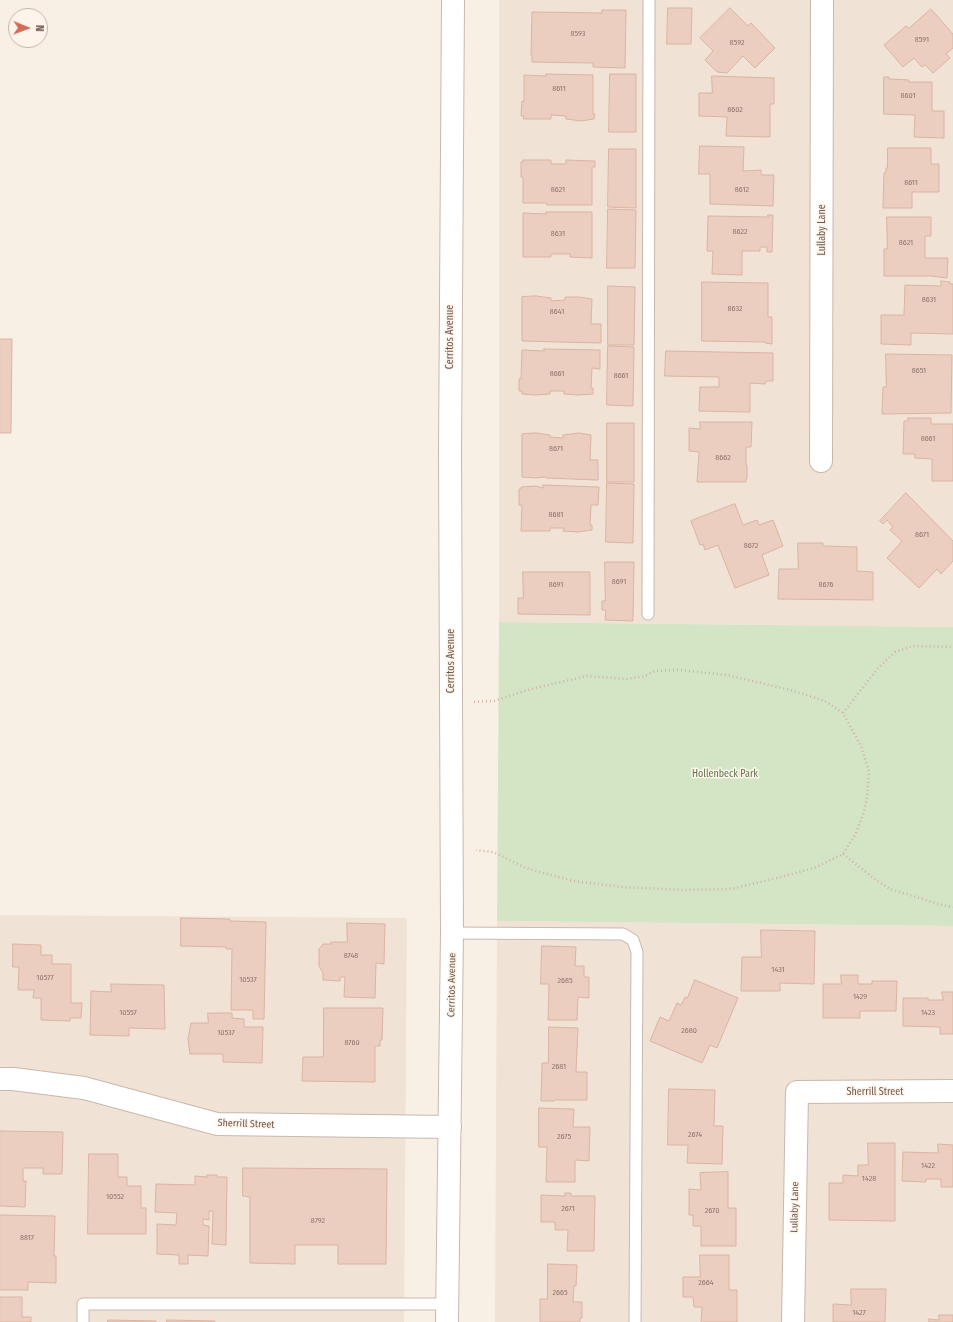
<!DOCTYPE html>
<style>
body{margin:0}
#map{position:relative;width:953px;height:1322px;overflow:hidden;background:#f9f0e5;font-family:"Fira Sans Condensed",sans-serif}
canvas{display:block}
.north{position:absolute;left:8px;top:8px;width:40px;height:40px;box-sizing:border-box;background:#fdf4eb;border:1px solid #c4b5ac;border-radius:50%;rotate:91deg;font-size:11px;font-weight:700;line-height:16px;text-align:center;color:#6f574e}
.north::after{content:'';display:block;margin:auto;width:14px;height:18px;background:#d56c59;clip-path:polygon(50% 0,100% 100%,50% 72%,0 100%)}
</style>
<div id="map">
<canvas width="953" height="1322"></canvas>
<div class="north">N</div>
</div>
<script>
const g = document.querySelector('canvas').getContext('2d');
g.lineJoin = 'round';
function fillPath(path, color) {
  g.fillStyle = color;
  g.fill(path, 'evenodd');
}
function trace(path, color, width, dash) {
  g.strokeStyle = color;
  g.lineWidth = width;
  g.lineCap = dash ? 'butt' : 'round';
  g.setLineDash(dash || []);
  g.stroke(path);
}
function write(font, color, halo, rows, align = 'center') {
  g.font = font + ' "Fira Sans Condensed",sans-serif';
  g.lineWidth = 3;
  g.setLineDash([]);
  g.textBaseline = 'middle';
  g.strokeStyle = halo;
  g.fillStyle = color;
  for (const [text, x, y, turn = 0] of rows) {
    g.save();
    g.translate(x, y);
    g.rotate((+turn || 0) * Math.PI / 180);
    g.textAlign = isNaN(turn) ? turn : align;
    if (halo) g.strokeText(text, 0, 0);
    g.fillText(text, 0, 0);
    g.restore();
  }
}
const residential = new Path2D(`
 M499 0H953V627L499 622Z
 M0 915 407 918 404 1322H0Z
 M497 921 953 926V1322H495Z`);
const green = new Path2D(`
 M499 622 953 627V926L497 921Z`);
const building = new Path2D(`
 M668 8H692L691 44H667Z
 M730 8 748 26 751 23 775 48 755 68 743 56 727 73 717 72 705 60 713 51 700 38Z
 M931 9 953 34V48L946 54 950 58 933 73 925 65 922 67 914 58 903 67 884 45 906 26 909 28Z
 M602 10H626L625 68 593 67V63L532 62V55H531L532 12 602 13Z
 M546 74 593 75V114H595L594 119 581 121 566 119V116L551 115V119H523L524 116H521L522 101 524 102V75L546 76Z
 M610 74H636V132H609Z
 M712 76 774 78V104H770V137L726 136 727 117 699 116V93H712Z
 M884 77H889V79L909 80V82H932V111H944V138L914 137 915 115 884 114Z
 M700 146 744 147 743 171 761 170V175H774L773 206 710 204V174H699Z
 M888 148H931V164H939V192H912V208H883L884 173H886V168H887Z
 M609 149H636V208L608 207Z
 M523 160H551V164H566V160L595 161V167H592V205H547V203H523V177H521V162H523Z
 M608 209 636 210 635 268H607Z
 M546 212H592V258L570 257V254H551V257H523V213L546 214Z
 M768 215H773L772 252H767V247H760V251H742V275L712 274 713 251H707L708 216 768 217Z
 M887 217H931V236H925V258H948L947 278 931 276H884V249H887Z
 M941 281 950 282V284H953V334L911 333V345L881 344V315H904L905 285 941 286Z
 M702 282 768 283V317H772V344L765 343V342L702 341Z
 M608 286 635 287 634 345H608Z
 M536 296 551 298V301L565 300V297H579L592 299 591 324H601V343L522 341V297Z
 M0 339H12L11 433H0Z
 M608 346 634 347 633 406 607 405Z
 M544 349 600 350V369L592 368 591 388H593V394L578 395 564 394V391H550V394L535 395 522 394V391H519V379H521L522 350 544 351Z
 M666 351 773 353V381H766L765 384 750 383V412L699 411 700 387H719V377L665 376Z
 M886 354 952 355 951 413 882 414 883 387H886Z
 M908 418H931V424H953V481H932V459L915 458V454H903L904 421H908Z
 M700 422H752L751 447H746V465H747V479H746V482H697L699 452 689 451V428L700 429Z
 M607 423H634V482H607Z
 M536 433 550 435V437L563 438V435L579 433 591 435 590 460H598V480L546 478V477L535 478 522 477V434Z
 M607 483 634 484 633 543 606 542Z
 M543 485 599 487 598 505H591L590 525H592V530L578 532 563 531 564 528H550V531H521L522 505H519V489H521V487L536 486 543 488Z
 M906 493 953 541V561L941 574 937 569 919 588 887 558 902 541 890 530 893 527 887 520 883 524 880 521Z
 M735 504 743 525 757 520 759 525 773 520 783 546 762 555 769 575 735 588 718 545 705 550 703 544 700 545 691 521Z
 M798 543H823V546L857 547V571L873 572V600L778 599 779 569H798Z
 M605 562H634L633 621 605 620 606 610H602V601H605Z
 M523 572H590V615L518 614V598H523Z
 M181 918 230 919V921L266 922 264 1019H253V1010H231L232 949H226V947L181 946Z
 M347 923 385 924 384 964 376 963 375 998 344 997 345 977H340V981L323 980V973L319 966V949L323 944H331V942H347Z
 M761 930 815 931 814 984 780 983V991H741L742 957H761Z
 M13 944 41 945V955H52V964H71V1003H82L81 1018H70V1021L41 1020V998H33L34 990H18L19 967H13Z
 M542 946 576 947 575 966H584V977H589V998L578 997 577 1020H548L549 984H541Z
 M841 975H858V984H872V981H897L896 1011H860V1018H823V984H841Z
 M695 980 738 998 717 1048 710 1045 702 1063 650 1041 660 1017 669 1021 677 1003 681 1005 685 997 687 998Z
 M111 984 164 985 165 1029 129 1028V1036L90 1035 91 991 111 992Z
 M942 992H953V1034H940V1027L903 1026V998H928V1000H943Z
 M324 1008H383L382 1040H380V1046H375V1082L302 1081 303 1057H323Z
 M208 1013H232V1018L244 1019V1027H263L262 1063 223 1062V1054H190L188 1039 191 1023H208Z
 M549 1027 578 1028 576 1072H587V1100H554V1101H541L542 1063H548Z
 M669 1089 715 1090 714 1126H723L722 1164 687 1163 688 1145H668Z
 M539 1108 574 1109 573 1127H590L589 1161 575 1160V1182H546L547 1147H539Z
 M0 1131 63 1132 62 1174H43V1168H23V1181H26L25 1207 0 1206Z
 M868 1143H895V1221L829 1220V1183H843V1175L858 1176V1165H868Z
 M938 1144 953 1145V1187H941V1179H926V1182L902 1181 903 1152 938 1153Z
 M89 1154H118V1177H127V1186H141V1208H146V1234H88Z
 M243 1168 387 1169 386 1264H338V1245H295V1264L250 1263V1197L243 1196Z
 M728 1172V1208H736V1246H701V1226H693V1215H689V1189L701 1190 700 1173Z
 M207 1175H217V1177H227L226 1245 212 1244 213 1211H209V1220L203 1219V1225L209 1226 208 1256 188 1255V1264H179V1255L157 1254V1224L176 1225 177 1213 155 1212 156 1184 195 1185V1176L207 1177Z
 M565 1193H571V1196H595L594 1251H567L568 1230H555V1222H541V1195L565 1196Z
 M0 1215 55 1216 54 1256H56V1283L28 1282V1290H0Z
 M700 1255H729V1290H737V1322H701L702 1307H694L693 1297H683V1277H700Z
 M548 1264 577 1265 576 1286H574L573 1302H582V1318H580V1322H540V1299H547Z
 M851 1289H886L885 1322H833V1304L851 1305Z
 M0 1297H22V1317H31V1322H0Z
 M939 1315H953V1322H929L928 1319 939 1320Z
 M108 1320 156 1321V1322H108Z
 M167 1320 215 1321V1322H167Z`);
const path = new Path2D(`
 M474 702 494 701 531 689 587 676 627 679 645 676 655 671 679 670 727 675 790 690 825 701 843 713 862 748 869 772 867 797 864 812 855 835 843 854 814 868 777 878 731 889 683 890 623 887 573 881 526 868 493 852 476 850
 M843 713 878 668 895 652 913 646 953 647
 M843 854 876 880 890 889 942 905 953 907`);
const service = new Path2D(`
 M648 614 649 0
 M452 933 623 934 633 940 637 952 635 1322
 M83 1322V1304H447`);
const minor = new Path2D(`
 M821 461 822 0
 M0 1079H13L84 1088 217 1124 450 1127
 M793 1322 797 1092 953 1091`);
const tertiary = new Path2D(`
 M447 1322 452 933 450 453 453 0`);
const numberNames = [
 ["8593",578,34],
 ["8591",922,40],
 ["8592",737,43],
 ["8611",559,89],
 ["8601",908,96],
 ["8602",735,110],
 ["8611",911,183],
 ["8621",558,190],
 ["8612",742,190],
 ["8622",740,232],
 ["8631",558,234],
 ["8621",906,243],
 ["8631",929,300],
 ["8632",735,309],
 ["8641",557,312],
 ["8651",919,371],
 ["8661",557,374],
 ["8661",621,376],
 ["8661",928,439],
 ["8671",556,449],
 ["8662",723,458],
 ["8681",556,515],
 ["8671",922,535],
 ["8672",751,546],
 ["8691",619,582],
 ["8691",556,585],
 ["8676",826,585],
 ["8748",351,956],
 ["1431",778,970],
 ["10577",45,978],
 ["10537",248,980],
 ["2685",565,981],
 ["1429",860,997],
 ["10557",128,1013],
 ["1423",928,1013],
 ["2680",689,1031],
 ["10537",226,1033],
 ["8760",352,1043],
 ["2681",559,1067],
 ["2674",695,1135],
 ["2675",564,1137],
 ["1422",928,1166],
 ["1428",869,1179],
 ["10552",115,1197],
 ["2671",568,1209],
 ["2670",712,1211],
 ["8792",318,1221],
 ["8817",27,1238],
 ["2664",706,1283],
 ["2665",560,1293],
 ["1427",859,1313]
];
const streetNames = [
 ["Lullaby Lane",822,230,-90],
 ["Cerritos Avenue",450,337,-90],
 ["Cerritos Avenue",451,661,-90],
 ["Cerritos Avenue",452,985,-89],
 ["Sherrill Street",875,1092],
 ["Sherrill Street",246,1124,2],
 ["Lullaby Lane",795,1207,-89]
];
const parkNames = [
 ["Hollenbeck Park",725,774]
];
fillPath(residential, '#f0e2d5');
fillPath(green, '#d4e5c6');
fillPath(building, '#ebcec0');
trace(building, '#dcb4a3', 1);
trace(service, '#c9b8ad', 13);
trace(minor, '#c9b8ad', 24);
trace(tertiary, '#c9b8ad', 24);
trace(path, '#d0b2a4', 2.5, [1, 3]);
trace(service, '#fff', 11);
trace(minor, '#fff', 22);
trace(tertiary, '#fff', 22);
write('8px', '#8e756a', null, numberNames);
write('10px', '#6f574e', '#fdf4eb', streetNames);
write('10px', '#5b794a', '#fdf4eb', parkNames);
</script>
